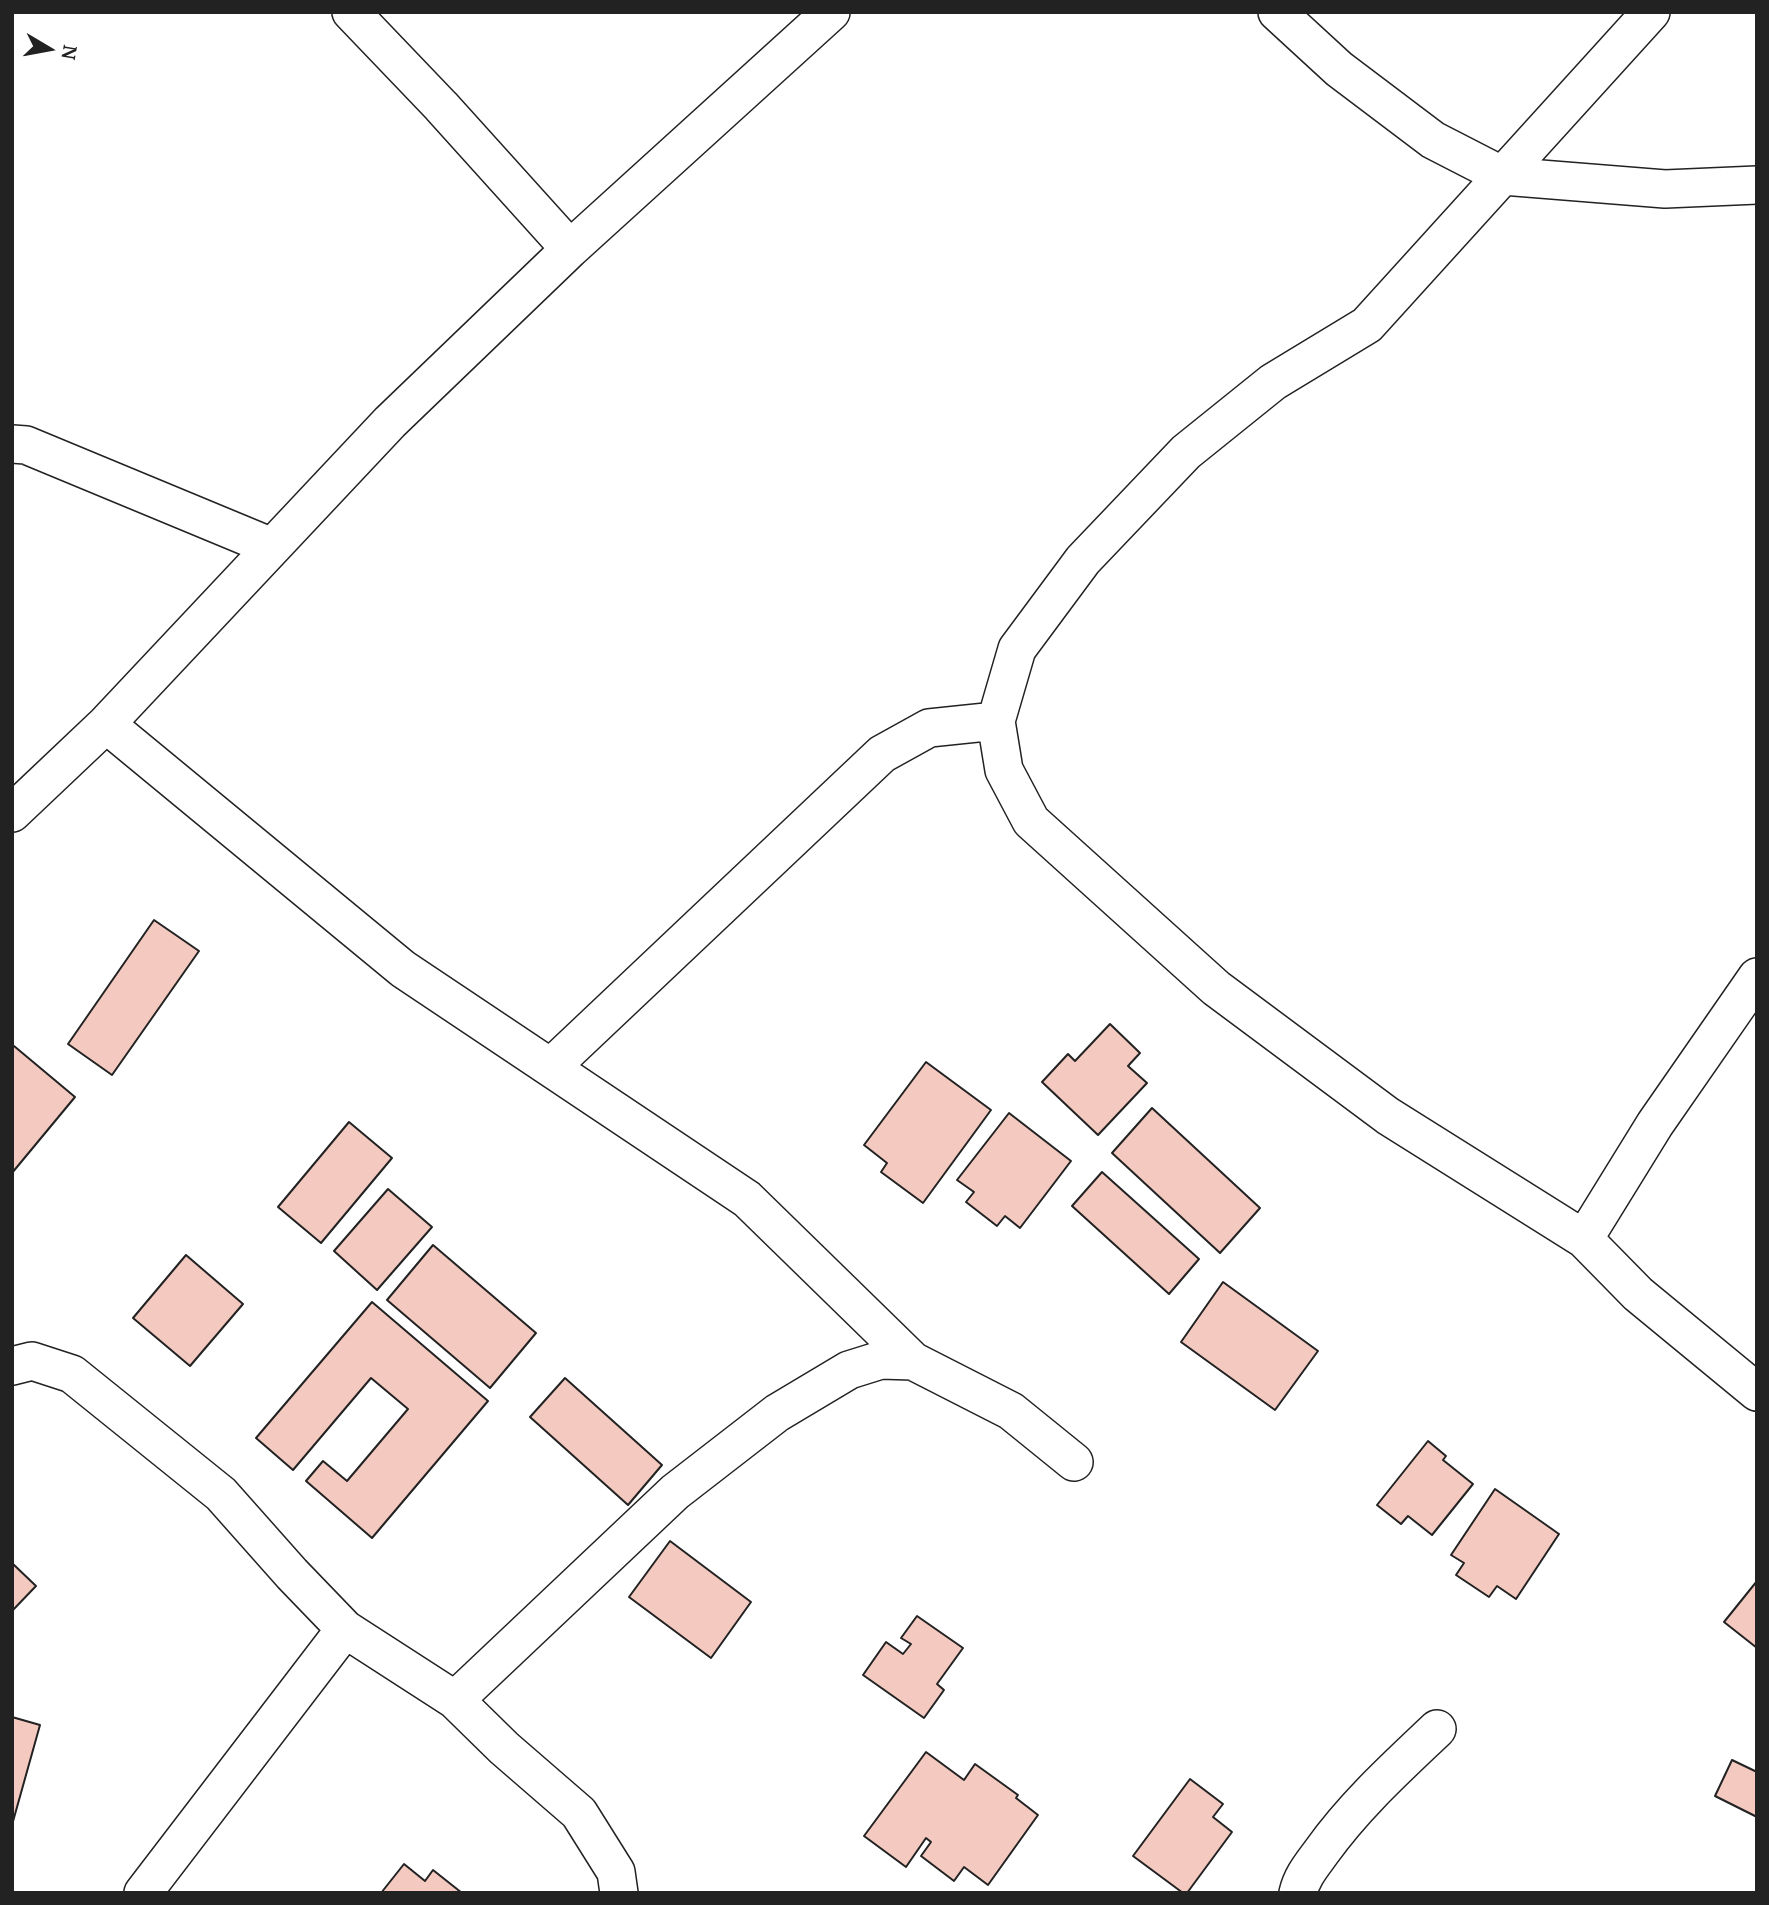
<!DOCTYPE html>
<style>
body{margin:0}
#map{position:relative;width:1769px;height:1905px;overflow:hidden;background:#fff;font-family:"PT Serif",serif}
canvas{display:block}
.frame{position:absolute;inset:0;border:14px solid #222;pointer-events:none}
.north{position:absolute;left:14px;top:14px;width:70px;height:70px;-webkit-text-stroke:5px #fff;paint-order:stroke;rotate:100deg;font-size:19px;font-weight:700;line-height:28px;text-align:center;color:#222}
.north::after{content:'';display:block;margin:auto;width:24px;height:32px;background:#222;clip-path:polygon(50% 0,100% 100%,50% 72%,0 100%)}
</style>
<div id="map">
<canvas width="1769" height="1905"></canvas>
<div class="frame"></div>
<div class="north">N</div>
</div>
<script>
const g = document.querySelector('canvas').getContext('2d');
g.lineJoin = 'round';
function fillPath(path, color) {
  g.fillStyle = color;
  g.fill(path, 'evenodd');
}
function trace(path, color, width, dash) {
  g.strokeStyle = color;
  g.lineWidth = width;
  g.lineCap = dash ? 'butt' : 'round';
  g.setLineDash(dash || []);
  g.stroke(path);
}
const building = new Path2D(`
 M154 920 199 951 112 1075 68 1044Z
 M1110 1024 1140 1053 1128 1066 1147 1083 1098 1135 1042 1082 1068 1054 1075 1061Z
 M14 1046 75 1097 12 1173V1049Z
 M926 1062 991 1110 923 1203 881 1172 887 1163 864 1145Z
 M1152 1108 1260 1208 1220 1253 1112 1153Z
 M1009 1113 1071 1161 1020 1228 1005 1216 997 1226 966 1202 974 1192 957 1180Z
 M349 1122 392 1158 321 1243 278 1207Z
 M1102 1172 1199 1259 1169 1294 1072 1206Z
 M388 1189 432 1227 377 1290 334 1251Z
 M433 1245 536 1333 490 1388 387 1300Z
 M186 1255 243 1304 190 1366 133 1318Z
 M1223 1282 1318 1351 1275 1410 1181 1342Z
 M372 1302 488 1401 372 1538 306 1481 323 1461 347 1481 408 1409 371 1378 293 1470 256 1438Z
 M565 1378 662 1465 628 1505 530 1417Z
 M1428 1441 1446 1456 1443 1460 1473 1484 1432 1535 1408 1516 1401 1524 1377 1505Z
 M1495 1489 1559 1534 1516 1599 1497 1586 1489 1597 1456 1575 1464 1563 1451 1555Z
 M670 1541 751 1602 711 1658 629 1597Z
 M12 1563 36 1586 12 1611Z
 M1757 1581V1648L1724 1622Z
 M917 1616 963 1648 937 1684 944 1690 924 1718 863 1675 886 1642 903 1654 911 1644 901 1638Z
 M12 1717 40 1725 12 1825Z
 M926 1752 964 1780 975 1764 1018 1795 1016 1798 1038 1815 988 1885 964 1867 954 1881 921 1856 931 1842 926 1838 906 1867 864 1836Z
 M1732 1760 1757 1772V1817L1715 1796Z
 M1190 1779 1223 1804 1213 1817 1232 1832 1187 1893H1183L1133 1856Z
 M404 1864 425 1881 433 1870 462 1893H381Z`);
const minor = new Path2D(`
 M351 12 441 106 570 249
 M1277 12 1339 69 1433 140 1503 176 1665 189 1757 185
 M1651 12 1367 325 1273 382 1186 452 1083 560 1017 649 996 721 1004 770 1031 821 1216 988 1388 1116 1584 1239 1638 1294 1757 1392
 M12 444 26 445 272 547
 M106 724 403 969 747 1199 913 1361
 M12 813 106 724 390 422 570 249 831 12
 M551 1067 882 754 929 728 996 721
 M1584 1239 1655 1124 1757 977
 M12 1366 32 1361 72 1374 221 1494 292 1574 345 1629 455 1700 504 1748 579 1813 616 1872 619 1893
 M455 1700 675 1492 777 1413 849 1370 881 1360 913 1361 1011 1411 1074 1462
 M143 1893 345 1629
 M1298 1893C1302 1876 1312 1865 1322 1851 1355 1805 1396 1768 1437 1729`);
fillPath(building, '#f3c9c0');
trace(building, '#222', 2);
trace(minor, '#222', 40);
trace(minor, '#fff', 37);
</script>
